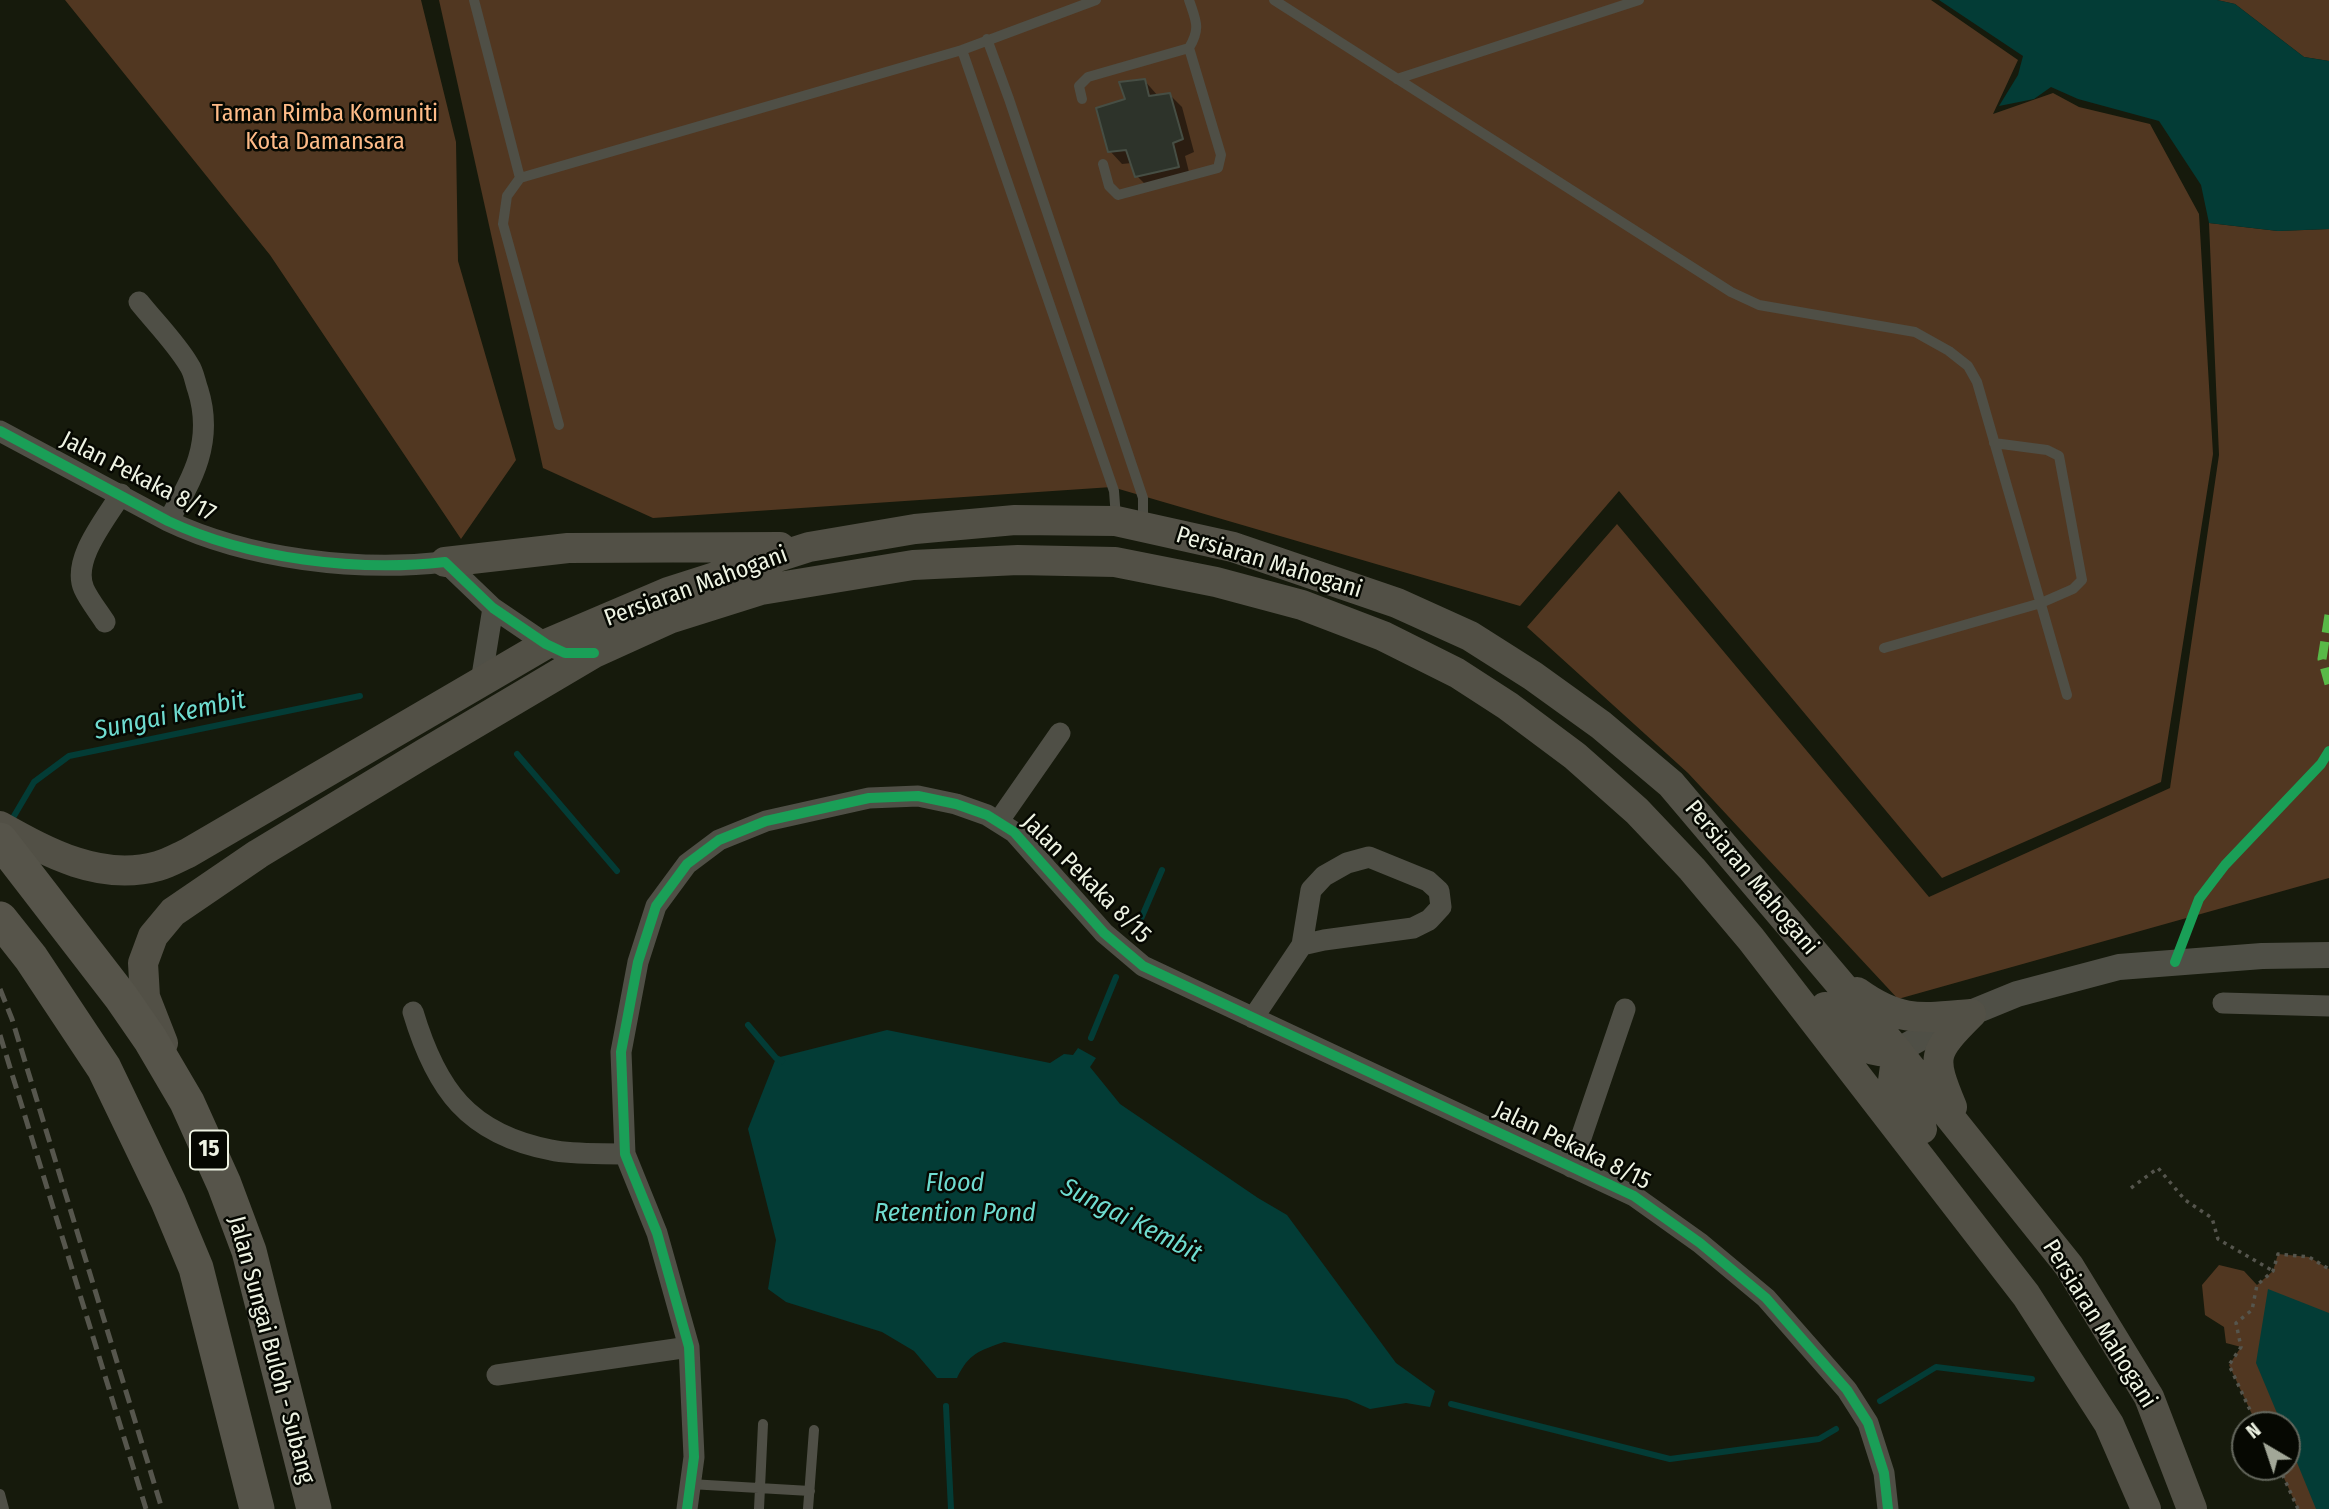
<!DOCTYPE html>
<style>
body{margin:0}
#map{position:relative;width:2329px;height:1509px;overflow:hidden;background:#161a0c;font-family:"Fira Sans Condensed",sans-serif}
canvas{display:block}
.north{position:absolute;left:2231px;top:1411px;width:70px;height:70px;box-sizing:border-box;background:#060802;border:2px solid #63665c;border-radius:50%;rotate:321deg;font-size:19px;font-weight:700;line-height:28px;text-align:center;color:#eef3e3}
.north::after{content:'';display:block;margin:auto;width:24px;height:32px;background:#a2a798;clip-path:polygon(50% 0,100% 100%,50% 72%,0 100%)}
</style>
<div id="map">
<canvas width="2329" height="1509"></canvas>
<div class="north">N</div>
</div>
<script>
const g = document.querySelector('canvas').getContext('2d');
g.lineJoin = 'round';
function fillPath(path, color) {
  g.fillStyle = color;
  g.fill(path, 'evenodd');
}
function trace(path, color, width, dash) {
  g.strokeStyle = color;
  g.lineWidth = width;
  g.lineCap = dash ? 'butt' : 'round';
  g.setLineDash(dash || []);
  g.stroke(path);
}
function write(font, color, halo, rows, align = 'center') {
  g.font = font + ' "Fira Sans Condensed",sans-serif';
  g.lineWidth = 5;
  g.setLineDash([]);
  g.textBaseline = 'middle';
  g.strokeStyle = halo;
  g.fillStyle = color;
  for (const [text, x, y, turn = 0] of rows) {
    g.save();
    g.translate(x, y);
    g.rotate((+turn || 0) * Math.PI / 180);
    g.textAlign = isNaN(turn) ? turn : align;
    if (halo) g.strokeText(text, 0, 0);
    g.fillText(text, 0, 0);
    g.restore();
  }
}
const green = new Path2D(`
 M65 0H421L456 142 458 261 516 460 461 539 270 255Z
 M439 0H1931L2018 60 1993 114 2053 93 2079 107 2150 124 2199 214 2213 454 2161 782 1942 878 1619 491 1520 606 1112 487 653 518 543 468Z
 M2217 0H2329V61L2304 57 2235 4Z
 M2209 223 2278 231 2329 229V878L1898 999 1688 773 1527 627 1617 524 1929 897 2170 788 2219 455Z
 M2278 1254 2309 1257 2329 1269V1509H2298L2279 1467H2287V1425H2257L2229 1365 2241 1347 2226 1343 2224 1327 2205 1315 2202 1285 2219 1265 2244 1271 2257 1285 2273 1271Z`);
const water = new Path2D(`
 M1939 0H2217L2235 4 2304 57 2329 61V229L2278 231 2209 223 2201 185 2159 121 2078 99 2051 87 2034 99 1999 106 2018 75 2023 56Z
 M887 1030 1050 1063 1064 1054 1073 1055 1078 1048 1096 1058 1090 1067 1120 1104 1258 1198 1287 1215 1396 1363 1435 1391 1430 1407 1406 1403 1370 1409 1347 1399 1004 1342C979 1351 969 1353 957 1378H937L914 1351 882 1332 786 1302 768 1289 776 1240 748 1129 776 1058Z
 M2268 1289 2329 1313V1509H2316L2287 1438V1425H2282L2256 1363Z`);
const shadow = new Path2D(`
 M1144 80 1158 96 1169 94 1182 107 1194 152 1185 156 1191 180 1150 189 1137 176 1132 163 1122 164 1110 151 1127 100Z`);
const stream = new Path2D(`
 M517 754 617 871
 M14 816 34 782 69 756 360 696
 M1134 935 1162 870
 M748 1025 776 1058 782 1061
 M1091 1038 1116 977
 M1880 1401 1936 1367 2032 1379
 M1451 1404 1670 1459 1819 1439 1836 1429
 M946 1406 951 1509`);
const building = new Path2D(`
 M1145 79 1149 96 1170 93 1183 139 1173 143 1179 167 1135 177 1126 150 1108 152 1096 108 1125 99 1119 82Z`);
const path = new Path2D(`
 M2131 1188 2158 1168 2185 1200 2212 1218 2218 1239 2273 1271
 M2257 1425 2229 1365 2241 1347 2236 1323 2252 1310 2257 1285 2273 1271 2278 1254 2309 1257 2329 1269
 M2279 1467 2298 1509`);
const service = new Path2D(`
 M474 0 520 178
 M1274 0 1731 292 1759 305 1915 332 1949 351 1968 366 1977 382 2067 695
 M987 39 1009 99 1143 498V525
 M962 50 1114 491 1116 518
 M1397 79 1639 0
 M1082 99 1079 86 1088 77 1189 48
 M1103 164 1109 186 1118 195 1218 168 1221 155 1189 48C1201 28 1196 21 1189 0
 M559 425 503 224 507 196 520 178 962 50 1096 0
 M1884 648 2041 603 2073 589 2082 580 2059 456 2047 450 1994 443
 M690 1484 810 1491
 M0 1494 4 1509
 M759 1509 763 1424
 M808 1509 814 1430`);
const minor = new Path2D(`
 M139 302C155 322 176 343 189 365 194 372 195 382 198 390 214 441 193 479 168 521
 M0 431 168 521C248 559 357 572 445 562L493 608 546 644 557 649
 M105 622C98 611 89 600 84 589 71 560 106 519 121 494
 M481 682 493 608
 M998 822 1060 733
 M2223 1003 2329 1006
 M413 1012C436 1089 468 1134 551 1150 574 1155 601 1153 625 1154
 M1253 1018 1302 945 1311 890 1324 876 1347 863 1369 857 1428 881 1439 891 1441 907 1429 920 1413 928 1324 940 1302 945
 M1571 1167 1625 1009
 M497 1375 689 1347
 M687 1509 694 1457 689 1347 657 1233 625 1154 621 1052 638 962 656 906 687 864 719 840 766 821 869 798 918 796 956 804 987 815 1014 832 1104 933 1143 966 1634 1196 1700 1243 1766 1298 1847 1390 1868 1423 1884 1473 1888 1509`);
const tertiary = new Path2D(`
 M1897 1051 1951 1021 2017 994 2119 967 2262 956 2329 955`);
const secondary = new Path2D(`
 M445 562 568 548 780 547
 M0 826C48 853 101 882 158 866 169 863 179 857 188 853L546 644 668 592 809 547 915 529 1015 520 1116 521 1233 547 1397 603 1470 636 1533 676 1601 725 1671 784 1897 1051 2069 1266 2149 1397 2192 1509
 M1857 992C1900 1023 1921 1018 1971 1014
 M1825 1007C1848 1033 1859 1056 1897 1051
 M163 1043 145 997 143 963 153 936 173 912 258 854 425 753 594 653 669 619 761 590 913 565 1018 560 1115 562 1216 582 1302 605 1383 636 1457 673 1508 706 1575 756 1637 811 1692 869 1751 939 2026 1295 2109 1424 2146 1509
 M1897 1051 1893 1081 1900 1100 1922 1129
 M1952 1107C1931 1056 1932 1053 1971 1014`);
const trunk = new Path2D(`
 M0 840 121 997 150 1039 187 1102 224 1184 249 1251 314 1509
 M0 919 31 958 104 1068 168 1201 196 1268 257 1509`);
const rail = new Path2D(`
 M0 989 12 1019 162 1509
 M0 1035 146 1509`);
const quiet = new Path2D(`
 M2329 615 2322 659 2329 684`);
const cycleway = new Path2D(`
 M0 431 168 521C248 559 357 572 445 562L493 608 546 644 565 653H594
 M2175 962 2199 899 2225 865 2321 764 2329 751
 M687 1509 694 1457 689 1347 657 1233 625 1154 621 1052 638 962 656 906 687 864 719 840 766 821 869 798 918 796 956 804 987 815 1014 832 1104 933 1143 966 1634 1196 1700 1243 1766 1298 1847 1390 1868 1423 1884 1473 1888 1509`);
const shields = [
 [209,1150,38]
];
const shieldNames = [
 ["15",209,1150]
];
const parkNames = [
 ["Taman Rimba Komuniti",325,114],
 ["Kota Damansara",325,142]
];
const streetNames = [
 ["Jalan Pekaka 8/17",138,477,27],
 ["Persiaran Mahogani",1269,563,17],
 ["Persiaran Mahogani",696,587,-20],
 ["Persiaran Mahogani",1751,878,50],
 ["Jalan Pekaka 8/15",1086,879,45],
 ["Jalan Pekaka 8/15",1572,1146,26],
 ["Persiaran Mahogani",2099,1324,58],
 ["Jalan Sungai Buloh - Subang",271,1350,75]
];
const waterNames = [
 ["Sungai Kembit",170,716,-12],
 ["Flood",955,1184],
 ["Retention Pond",955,1214],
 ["Sungai Kembit",1131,1221,27]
];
fillPath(green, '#513721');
fillPath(water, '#033c36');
fillPath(shadow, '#0007');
trace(stream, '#033c36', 6);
fillPath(building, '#2d332a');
trace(building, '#464e44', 2);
trace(path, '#55554d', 3.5, [3.5, 5]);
trace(service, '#4f4f46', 10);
trace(minor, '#4f4f46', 21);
trace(tertiary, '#4f4f46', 26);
trace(secondary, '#525046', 30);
trace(trunk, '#56544a', 35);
trace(rail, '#56564d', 5, [14, 7]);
trace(quiet, '#58b947', 9, [18, 9]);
trace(cycleway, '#1a9f57', 10);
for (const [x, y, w] of shields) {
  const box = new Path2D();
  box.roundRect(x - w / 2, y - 19.5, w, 39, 5);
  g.fillStyle = '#060802';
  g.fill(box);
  trace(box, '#eef3e3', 2);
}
write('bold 23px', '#eef3e3', null, shieldNames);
write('24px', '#febb88', '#060802', parkNames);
write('24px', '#eef3e3', '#060802', streetNames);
write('italic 26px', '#6fdcd0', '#060802', waterNames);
</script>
